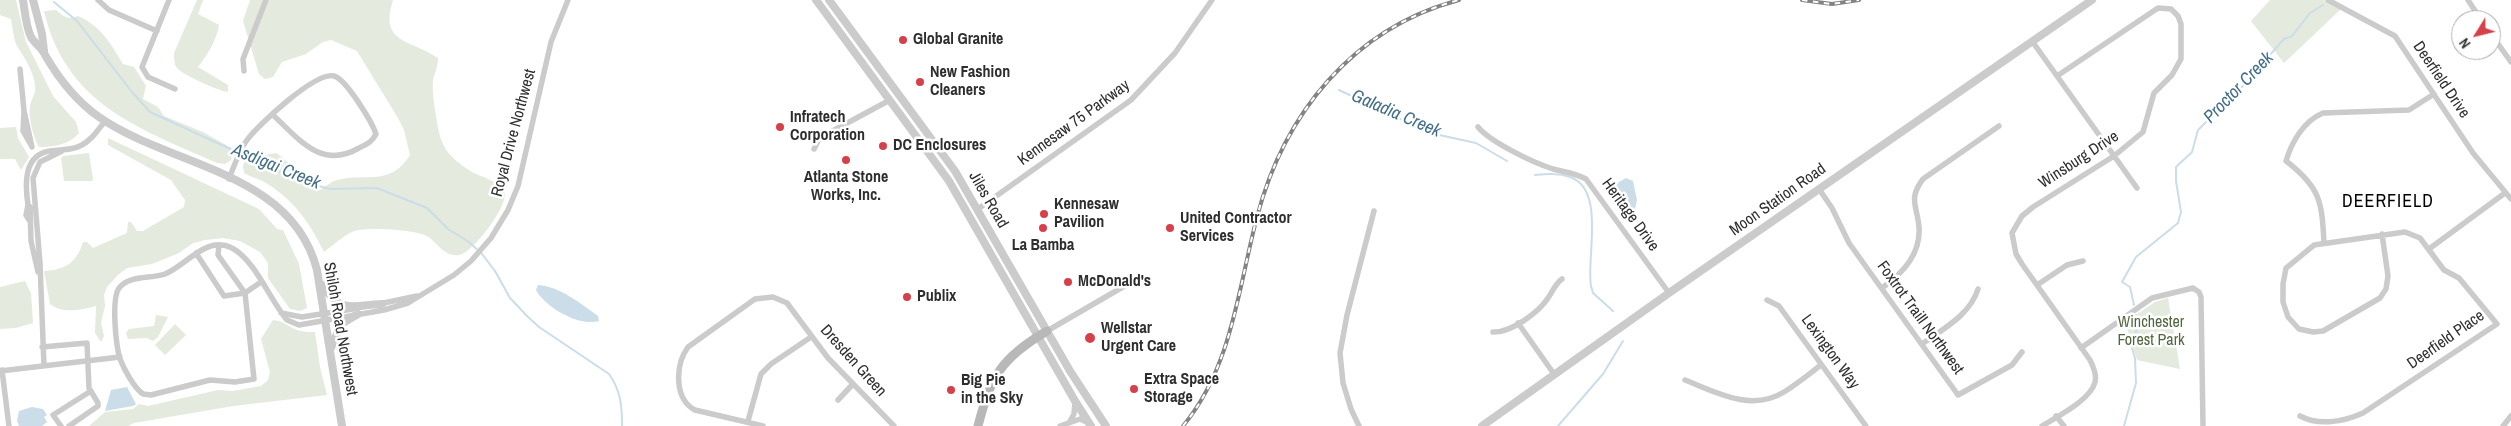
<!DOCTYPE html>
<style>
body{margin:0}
#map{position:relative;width:2511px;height:426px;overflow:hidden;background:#fff;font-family:"Archivo Narrow",sans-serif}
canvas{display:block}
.north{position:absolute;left:2451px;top:10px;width:50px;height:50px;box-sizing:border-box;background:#fff;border:1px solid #ababab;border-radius:50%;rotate:234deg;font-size:14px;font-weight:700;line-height:20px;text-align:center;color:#2e2e2e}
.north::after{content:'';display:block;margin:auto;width:18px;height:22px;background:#d6404a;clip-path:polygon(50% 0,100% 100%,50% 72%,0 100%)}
</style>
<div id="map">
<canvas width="2511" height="426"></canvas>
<div class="north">N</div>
</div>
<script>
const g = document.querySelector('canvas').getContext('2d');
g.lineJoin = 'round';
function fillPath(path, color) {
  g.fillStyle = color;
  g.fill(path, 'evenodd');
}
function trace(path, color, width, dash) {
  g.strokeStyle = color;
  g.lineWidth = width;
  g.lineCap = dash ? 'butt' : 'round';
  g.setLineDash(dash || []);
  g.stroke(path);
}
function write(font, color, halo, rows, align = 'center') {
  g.font = font + ' "Archivo Narrow",sans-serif';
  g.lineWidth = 5;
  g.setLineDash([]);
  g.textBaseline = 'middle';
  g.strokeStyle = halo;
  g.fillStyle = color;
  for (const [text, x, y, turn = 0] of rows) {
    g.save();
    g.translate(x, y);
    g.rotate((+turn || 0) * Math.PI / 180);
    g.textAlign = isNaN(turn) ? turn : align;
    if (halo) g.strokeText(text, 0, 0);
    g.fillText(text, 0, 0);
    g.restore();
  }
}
const green = new Path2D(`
 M0 0H16L26 42 53 96 76 122 79 133C69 145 53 147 39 147 33 137 27 113 31 102 34 95 36 92 35 84 32 68 25 59 17 46 13 38 13 28 11 19L0 15Z
 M197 0H203L198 14 219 25C217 39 207 56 198 67L228 85V92C221 92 181 74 177 68 174 64 174 58 174 53Z
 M250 0H393C379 44 410 39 438 58 438 66 435 72 433 80 432 90 434 101 435 110 440 143 442 153 472 172 481 177 499 181 504 191 511 203 472 254 459 255 444 257 438 243 427 236 416 230 364 226 352 232 342 237 333 245 324 252 310 223 294 200 266 183 259 179 251 177 244 173L243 166 246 159C255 155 266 155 276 153 294 164 298 180 320 190 325 187 329 183 334 181 362 171 389 189 410 155L404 130 398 118 357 51 331 40 323 42 306 54 282 62 273 77 265 79 259 74 243 21Z
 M2270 0H2323L2341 9 2284 63 2251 21Z
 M56 10C64 17 68 20 78 16 101 26 111 44 123 64L134 67 146 86 143 99 158 107 164 116 203 132 233 149 231 160 225 164 217 163C139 128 66 105 44 11Z
 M16 127 18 138 29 157 21 170 15 159H0V128Z
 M108 138 259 209 277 229 283 230 299 264 307 308 300 311 290 309 268 278V263L260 252 240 241 223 238 205 240 193 243 179 253 152 264 127 268 118 275 107 287 104 295 105 306 101 323 104 336 101 342 95 333 96 306C82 310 62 314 50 304L44 271C66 270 77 262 83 242H87L93 248 127 233 128 222H131L137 231H143L184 207 185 200 171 180 108 145Z
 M89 153 93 179 92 181H64L61 158 63 156Z
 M25 281 31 293 33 323 16 328 0 329V287Z
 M2168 298 2180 369 2137 360 2125 322 2155 302Z
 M156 315 168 317 158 337 153 341 147 338 128 339 126 333 129 329 154 326Z
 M273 320C291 322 289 333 315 332L320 367 327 395 233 406 134 423 128 426H89L105 412 133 409 139 404 148 406 218 390 233 391 261 386 268 380 270 372 261 339Z
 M175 324 186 335 165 355 155 345Z`);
const water = new Path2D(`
 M1626 178 1633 181 1637 200 1635 209 1631 212 1613 196 1609 188Z
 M538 285C561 287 580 303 598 316L599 321C579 327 545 307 536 290Z
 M127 387 136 404 133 406 105 411 111 390Z
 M32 407 43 409 47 415 44 417 47 422 42 426H19L17 421 19 411Z`);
const stream = new Path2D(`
 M54 2 77 21 132 92 150 112 237 152
 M1339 90 1430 133 1476 143 1507 161
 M242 154 297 180 330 189 377 188 427 208 448 229 469 242 482 254 495 271 510 298 528 317 539 327 609 374C621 391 622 406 622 426
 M1535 175C1547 174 1559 173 1570 177 1606 189 1586 259 1591 286L1593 293 1613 311
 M2134 305 2130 287 2122 282 2136 257 2178 223 2181 212 2176 181V167L2192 152 2198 130 2209 119 2223 107 2233 94 2253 78 2268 57 2284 39 2292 36 2310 13 2323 5
 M1558 426 1603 374 1623 341
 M2124 426 2136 383 2135 358 2132 348 2138 324 2136 315`);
const minor = new Path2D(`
 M98 0 109 10 157 31
 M169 0 142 67 148 77 175 89
 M2328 0 2395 36 2473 153 2511 199
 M2468 0 2481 20
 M2491 34 2511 62
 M2032 41 2137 188
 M20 69 24 111 32 147
 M244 71 243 59 266 0
 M24 112 23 131 31 145
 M1478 127C1490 142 1534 163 1553 169 1564 172 1575 173 1586 179L1669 293
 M814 149 818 141 825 135 890 100
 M229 179C234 166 239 151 247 140 258 125 316 71 334 76 346 79 372 122 376 134 372 142 367 144 359 148 321 170 299 139 273 115
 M1819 189 1832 208 1849 243 1958 395 2012 365 2022 352
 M28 205 26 215 29 220
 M978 209 1131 100 1175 53 1212 0
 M2324 243C2322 201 2320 187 2286 161 2292 141 2304 121 2323 113L2409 110 2434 94
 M219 245 218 255 245 293 254 379 235 382 210 380 151 395 143 394C134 388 124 369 120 359 116 346 111 299 119 288 129 275 151 279 165 274 187 265 206 235 232 248 255 260 270 300 287 320L299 325 384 310 408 303 454 275 471 261 491 238 508 210 518 186 551 42 568 0
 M2429 249 2505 193
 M196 253 224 296 245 293 261 282
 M38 272 31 241 30 207 28 205C25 185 23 155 50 151 60 149 70 151 80 146 91 141 98 130 105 121
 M2037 285 2067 265 2083 261
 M1882 288C1902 274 1921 254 1919 227 1917 205 1908 199 1923 179L1999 126
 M1767 300 1779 306 1866 426
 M379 304 417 296
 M281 313 302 317 353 309
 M1518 323 1554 374
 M1047 331 1140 277
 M1493 332C1511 333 1539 312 1548 298 1553 291 1555 284 1562 279
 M1922 344C1943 329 1970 315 1978 289
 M42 347 87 343 89 388 98 403V406L69 426
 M2081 348 2152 298 2193 288 2199 292 2201 297 2203 426
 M44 366 40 263 33 178 40 162 62 151
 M2 370 9 426
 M0 371 120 357
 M1685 380C1717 393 1752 412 1784 392 1797 384 1809 374 1821 365
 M838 400 853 384
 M2056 416 2064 426
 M2300 416C2319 426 2343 422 2363 413L2497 324 2459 278 2444 270 2420 238 2405 232 2314 245 2286 268 2283 284V302L2288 317 2299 329 2313 332 2323 331 2380 298 2386 289 2388 276 2382 234
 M748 421 761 374 771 364 811 337
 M1070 421 1074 414 1075 401
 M61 426 53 415 91 391
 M763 426 695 410C674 399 675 365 688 347L755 299 773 297 787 303 828 358 894 426
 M1060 426 1080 419 1089 423
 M1359 426 1351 409 1343 383 1340 353 1347 315 1374 211
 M2042 426C2056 417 2091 400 2095 382 2097 375 2093 366 2090 360L2022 264 2016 254 2012 233 2022 216 2033 207 2114 156 2143 132 2154 93 2172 75 2181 59V24L2178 16 2171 9 2158 8 2057 76
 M2503 426 2511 416`);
const tertiary = new Path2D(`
 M23 0C25 12 26 27 31 37 35 44 42 48 45 55 59 79 76 101 99 117 171 167 292 171 317 270L342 426
 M33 0 42 34 44 51
 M816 0 949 181 1075 401 1091 426
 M829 0 955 171 1070 371 1106 426
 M322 285C342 315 351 305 382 304
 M331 348 341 324 358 314
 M1482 426 1669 293 2092 0`);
const secondary = new Path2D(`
 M978 426C991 376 1001 358 1047 331`);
const rail = new Path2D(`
 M1802 0 1832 4 1859 0
 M1183 426C1232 367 1238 289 1257 217 1284 114 1353 28 1459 0`);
const markers = [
 [903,40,5,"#d6404a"],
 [920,82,5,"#d6404a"],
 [780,127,5,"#d6404a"],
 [883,146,5,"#d6404a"],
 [846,160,5,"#d6404a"],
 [1044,214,5,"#d6404a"],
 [1043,228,5,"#d6404a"],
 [1170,228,5,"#d6404a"],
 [1068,282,5,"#d6404a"],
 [907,297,5,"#d6404a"],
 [1090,338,6,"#d6404a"],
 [1134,389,5,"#d6404a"],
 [951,390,5,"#d6404a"]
];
const poiNames = [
 ["Global Granite",913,40],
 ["New Fashion",930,73],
 ["Cleaners",930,91],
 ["Infratech",790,118],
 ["Corporation",790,136],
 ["DC Enclosures",893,146],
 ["Atlanta Stone",846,178,"center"],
 ["Works, Inc.",846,196,"center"],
 ["Kennesaw",1054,205],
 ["Pavilion",1054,223],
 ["United Contractor",1180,219],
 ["Services",1180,237],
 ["La Bamba",1043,246,"center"],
 ["McDonald's",1078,282],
 ["Publix",917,297],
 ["Wellstar",1101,329],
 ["Urgent Care",1101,347],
 ["Extra Space",1144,380],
 ["Storage",1144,398],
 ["Big Pie",961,381],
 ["in the Sky",961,399]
];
const streetNames = [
 ["Deerfield Drive",2441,80,56],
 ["Kennesaw 75 Parkway",1074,123,-36],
 ["Royal Drive Northwest",514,133,-75],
 ["Winsburg Drive",2079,160,-33],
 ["Jiles Road",988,200,60],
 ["Moon Station Road",1778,200,-35],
 ["Heritage Drive",1630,215,54],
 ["Foxtrot Traill Northwest",1920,318,54],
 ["Shiloh Road Northwest",340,329,80],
 ["Deerfield Place",2446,340,-35],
 ["Lexington Way",1830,352,54],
 ["Dresden Green",853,361,48]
];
const parkNames = [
 ["Winchester",2151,323],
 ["Forest Park",2151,341]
];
const waterNames = [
 ["Proctor Creek",2239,88,-46],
 ["Galadia Creek",1396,114,23],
 ["Asdigai Creek",276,167,22]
];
const neighbourhoodNames = [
 ["DEERFIELD",2388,202]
];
fillPath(green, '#e4eadd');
fillPath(water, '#cbdde9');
trace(stream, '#cbdde9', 2);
trace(minor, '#cbcbcb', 5.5);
trace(tertiary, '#cbcbcb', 8);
trace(secondary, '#b8b8b8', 9);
trace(rail, '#838383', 4);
trace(rail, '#fff', 2, [5.5]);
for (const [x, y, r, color] of markers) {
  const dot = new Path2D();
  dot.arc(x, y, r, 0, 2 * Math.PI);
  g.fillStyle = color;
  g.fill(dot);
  trace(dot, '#fff', 2);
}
write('bold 16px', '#2e2e2e', '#fff', poiNames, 'left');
write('16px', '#2e2e2e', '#fff', streetNames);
write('16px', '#51663f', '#fff', parkNames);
write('italic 18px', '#436e89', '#fff', waterNames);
g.letterSpacing = '1px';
write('18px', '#000', '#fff', neighbourhoodNames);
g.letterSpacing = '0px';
</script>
